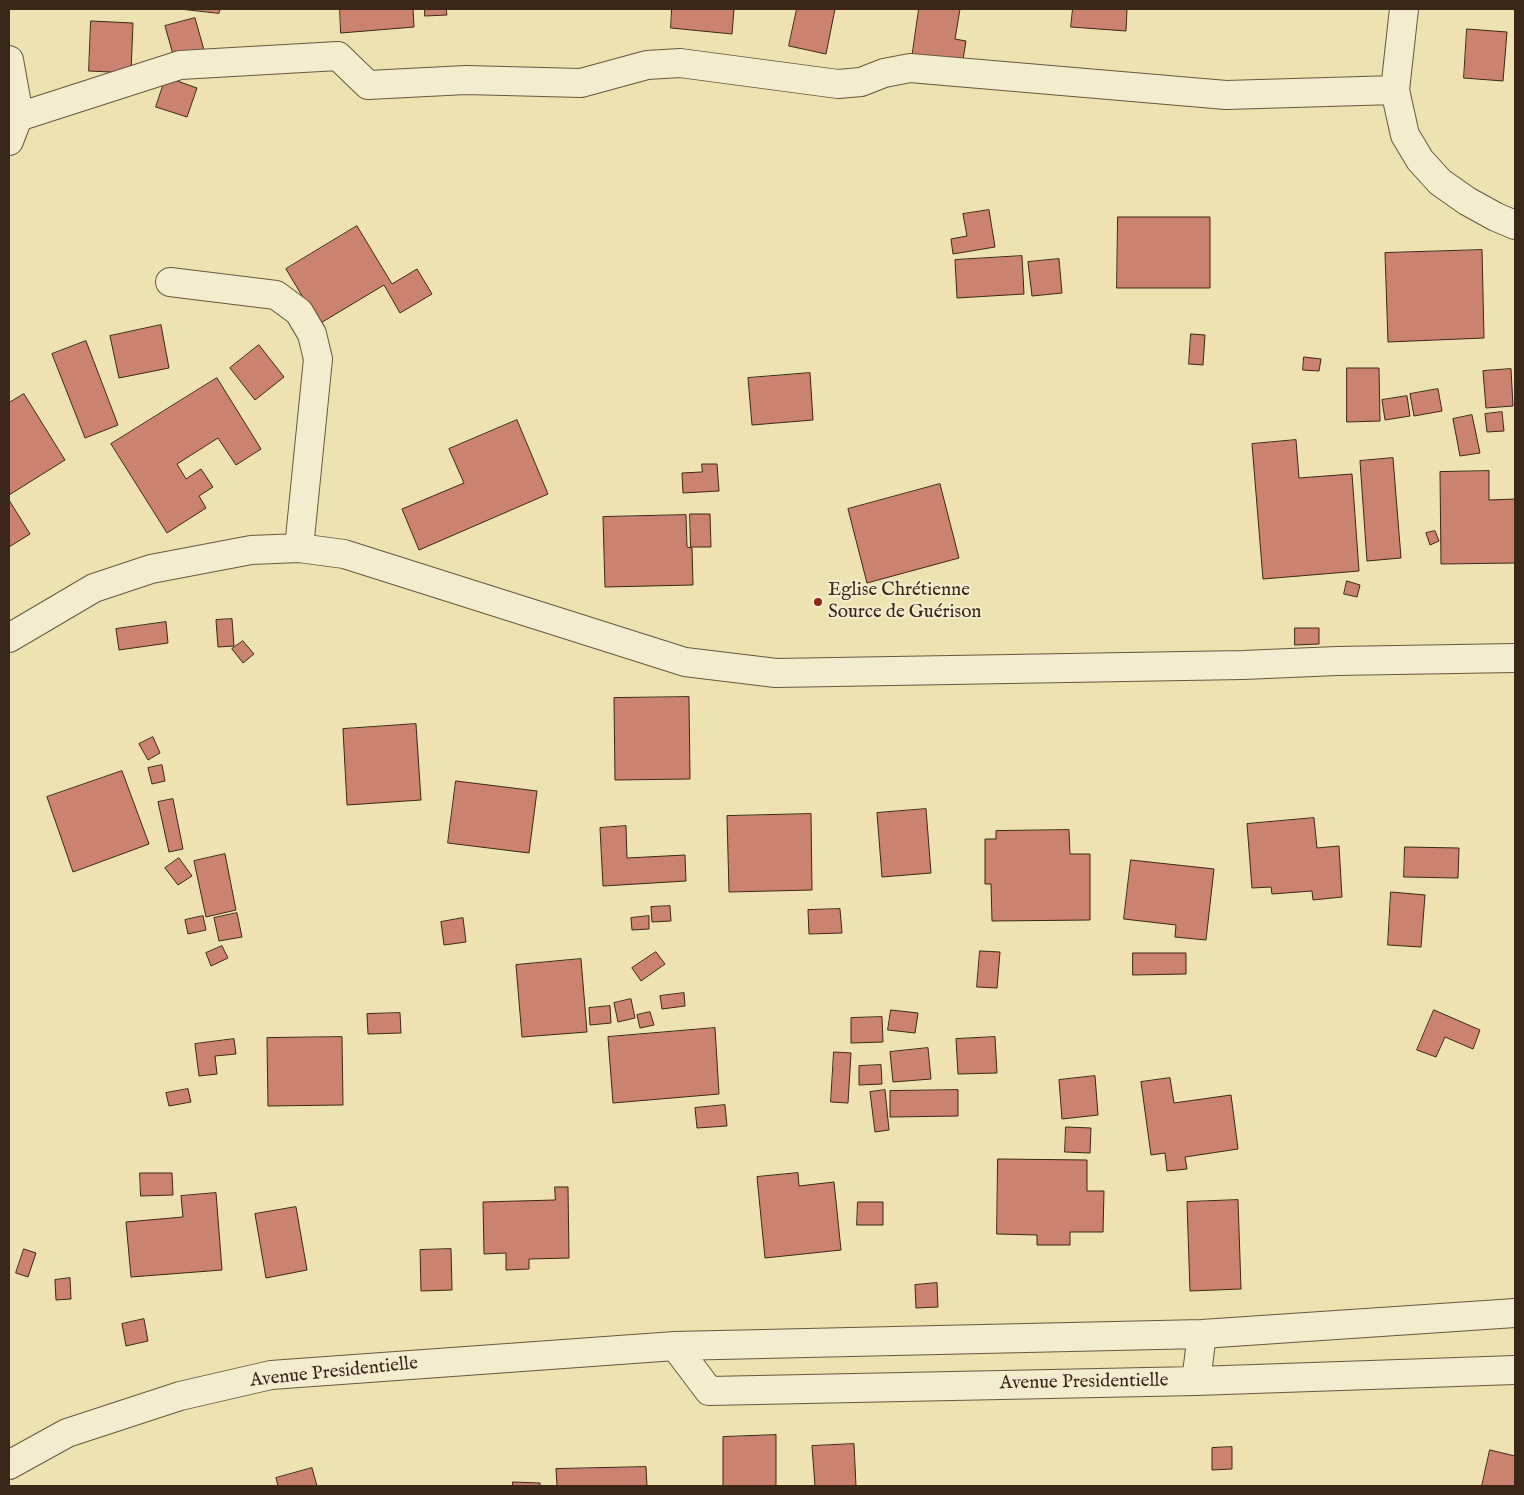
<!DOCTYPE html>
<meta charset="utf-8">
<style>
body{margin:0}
#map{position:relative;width:1524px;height:1495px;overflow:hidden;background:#eee2b3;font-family:"IM FELL English",serif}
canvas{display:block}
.frame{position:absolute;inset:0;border:10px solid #3b2717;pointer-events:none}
</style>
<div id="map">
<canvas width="1524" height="1495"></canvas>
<div class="frame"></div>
</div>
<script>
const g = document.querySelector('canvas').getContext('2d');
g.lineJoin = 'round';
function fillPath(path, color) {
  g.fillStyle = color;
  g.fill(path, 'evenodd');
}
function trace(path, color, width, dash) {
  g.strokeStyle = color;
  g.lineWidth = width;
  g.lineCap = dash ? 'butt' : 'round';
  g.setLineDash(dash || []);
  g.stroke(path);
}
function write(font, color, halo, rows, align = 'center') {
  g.font = font + ' "IM FELL English",serif';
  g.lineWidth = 4;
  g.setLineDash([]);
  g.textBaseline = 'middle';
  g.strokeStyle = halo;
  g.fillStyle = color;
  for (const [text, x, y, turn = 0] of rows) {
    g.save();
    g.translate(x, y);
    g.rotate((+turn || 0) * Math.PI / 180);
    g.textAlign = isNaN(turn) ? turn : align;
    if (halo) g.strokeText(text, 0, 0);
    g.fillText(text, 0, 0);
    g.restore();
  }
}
const building = new Path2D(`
 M180 9H220L219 13Z
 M340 9H413L414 27 341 33Z
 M425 9H446L447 15 425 16Z
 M672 9H734L732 34 671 28Z
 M797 9H835L826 54 789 46Z
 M919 9H960L955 39 966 41 962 66 912 58Z
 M1073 9H1127L1126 31 1071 27Z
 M195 18 204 50 174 58 165 26Z
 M91 21 133 23 131 73 89 71Z
 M1467 29 1507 32 1503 81 1464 78Z
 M166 77 197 88 187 117 156 107Z
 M989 210 995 247 953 254 951 239 967 236 963 214Z
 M1118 217H1210V288H1117Z
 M357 226 392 284 417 269 432 294 400 313 384 285 319 324 286 269Z
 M1482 250 1484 338 1388 342 1385 253Z
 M1022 256 1024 294 957 298 955 260Z
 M1059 259 1062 293 1032 296 1028 262Z
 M161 325 169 368 119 378 110 336Z
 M1191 334 1205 335 1203 365 1189 364Z
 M86 341 118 425 85 438 52 354Z
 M259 345 284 377 255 400 230 368Z
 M1304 357 1321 359 1319 371 1303 370Z
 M1347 368H1379L1380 421 1347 422Z
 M1511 369 1513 406 1486 408 1483 371Z
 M810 373 813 420 752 425 748 378Z
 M217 378 261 449 236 465 218 438 177 464 186 479 201 469 213 487 199 496 206 508 167 533 111 444Z
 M1438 389 1442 411 1414 416 1410 394Z
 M24 394 65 460 9 495V403Z
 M1407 396 1410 416 1385 420 1382 400Z
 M1502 412 1504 431 1487 432 1485 414Z
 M1472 415 1480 453 1460 456 1453 419Z
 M517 420 548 494 419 550 402 509 464 483 449 449Z
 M1296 440 1299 478 1352 474 1359 571 1263 579 1252 444Z
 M1393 458 1401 558 1367 561 1360 461Z
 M702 464H717L719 491 683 493 682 473 702 472Z
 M1489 471V500L1515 499V563L1441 564 1440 472Z
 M940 484 959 558 867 583 848 509Z
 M9 500 30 534 9 547Z
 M690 514H710L711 547H691Z
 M686 515 687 547 692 548 693 585 605 587 603 517Z
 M1435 531 1439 541 1430 545 1426 533Z
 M1347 581 1360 585 1357 597 1344 594Z
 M232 619 234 646 218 647 216 620Z
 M166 622 168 643 119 650 116 629Z
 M1295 628H1319V644L1295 645Z
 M243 641 254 654 243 663 232 649Z
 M689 697 690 779 615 780 614 698Z
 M416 724 421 800 347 805 343 729Z
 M153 737 160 753 148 760 139 744Z
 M162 765 165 781 152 784 148 768Z
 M122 771 149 844 73 872 47 797Z
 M456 781 537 791 529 853 448 843Z
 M173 799 183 849 169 852 158 802Z
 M926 809 931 873 882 877 877 813Z
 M811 814 812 890 729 892 727 816Z
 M1314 818 1317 848 1339 846 1342 897 1313 900 1312 891 1272 894 1271 887 1252 888 1247 824Z
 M626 826 627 858 685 855 686 881 603 886 600 828Z
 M1069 830 1070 854H1090V920L992 921 991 884H985V839H996V831Z
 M1405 847 1459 848 1458 878 1404 877Z
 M225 854 236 910 206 917 194 861Z
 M179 858 192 876 178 885 165 868Z
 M1131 860 1214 869 1206 940 1175 937 1176 925 1124 919Z
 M1391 892 1425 895 1421 947 1388 945Z
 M670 906 671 921 652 922 651 907Z
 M840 909 842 933 809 934 808 910Z
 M237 913 242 937 219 941 214 918Z
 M203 916 206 930 188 934 185 920Z
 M649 916V929L632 930 631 918Z
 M463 918 466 942 444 945 441 922Z
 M222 946 228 958 211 966 206 953Z
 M980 951 1000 952 997 988 977 987Z
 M656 952 665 964 641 981 632 968Z
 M1133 953H1186V974L1133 975Z
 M581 959 587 1032 522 1037 516 965Z
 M684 993 685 1006 662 1009 660 996Z
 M631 999 635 1018 618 1022 614 1003Z
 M610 1006 611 1023 590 1025 589 1008Z
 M891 1010 918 1013 915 1033 888 1030Z
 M1434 1010 1480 1030 1473 1049 1445 1037 1436 1057 1417 1050Z
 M650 1012 654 1025 640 1028 637 1015Z
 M400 1013 401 1033 368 1034 367 1014Z
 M882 1017 883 1042 851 1043V1018Z
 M715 1028 719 1094 613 1103 608 1037Z
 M342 1037 343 1105 268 1106 267 1038Z
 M995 1037 997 1073 958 1074 956 1039Z
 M234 1039 236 1054 215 1056 217 1074 199 1076 195 1044Z
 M928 1048 931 1079 893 1082 890 1052Z
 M834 1052 851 1053 848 1103 831 1102Z
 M881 1065 882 1084 859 1085V1066Z
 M1095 1076 1098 1115 1062 1119 1059 1080Z
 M1170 1078 1174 1103 1231 1095 1238 1149 1185 1157 1187 1169 1167 1171 1165 1153 1151 1155 1141 1082Z
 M188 1089 191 1102 169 1106 166 1093Z
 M885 1090 889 1130 875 1132 870 1092Z
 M958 1090V1116L890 1117V1091Z
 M725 1105 727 1126 697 1128 695 1108Z
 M1066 1127 1091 1128 1090 1153 1065 1152Z
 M998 1159 1087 1160V1191H1104L1103 1232H1070V1245H1037V1235L997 1234Z
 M140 1173H172L173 1195 141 1196Z
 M798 1173 799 1186 834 1182 841 1250 765 1258 757 1177Z
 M555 1187H568L569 1258 529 1259V1269L506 1270V1253L484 1254 483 1202 555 1200Z
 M216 1193 222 1270 131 1277 126 1222 183 1217 181 1196Z
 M1238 1200 1241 1289 1190 1291 1187 1202Z
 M858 1202H883V1225H857Z
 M296 1207 307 1270 266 1278 255 1214Z
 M24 1249 36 1253 28 1277 16 1273Z
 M451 1249 452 1290 421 1291 420 1250Z
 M70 1278 71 1299 56 1300 55 1280Z
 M937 1283 938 1307 916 1308 915 1285Z
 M144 1319 148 1341 126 1346 122 1324Z
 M776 1435V1486H723V1437Z
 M854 1444 856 1486H815L812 1446Z
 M1232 1447V1469L1212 1470V1448Z
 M1490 1450 1515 1456V1486H1482Z
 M646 1467 647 1486H557L556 1469Z
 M312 1468 317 1486H278L276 1478Z
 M513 1482 540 1483V1486H513Z`);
const minor = new Path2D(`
 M1404 9 1395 90 1405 135 1420 160 1440 182 1467 201 1496 217 1515 225
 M9 60 19 115 9 141
 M9 120 180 65 338 56 368 85 466 80 581 83 647 65 680 63 838 84 861 82 884 73 910 68 1226 95 1395 90
 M170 282 276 295 299 312 312 334 318 359 299 548
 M9 638 94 588 151 569 251 550 299 548 344 554 685 662 776 673 1243 665 1337 661 1515 658
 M675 1346 709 1391 1196 1381 1515 1370
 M1196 1381 1202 1334
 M9 1465 67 1433 180 1396 271 1375 675 1346 1202 1334 1515 1313`);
const markers = [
 [818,602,5,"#8f2418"]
];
const poiNames = [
 ["Eglise Chrétienne",828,591],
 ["Source de Guérison",828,613]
];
const streetNames = [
 ["Avenue Presidentielle",334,1373,-6],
 ["Avenue Presidentielle",1084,1383,-1]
];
fillPath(building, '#cc8270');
trace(building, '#3b2717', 1);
trace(minor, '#68563e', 30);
trace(minor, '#f4ecce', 28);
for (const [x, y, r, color] of markers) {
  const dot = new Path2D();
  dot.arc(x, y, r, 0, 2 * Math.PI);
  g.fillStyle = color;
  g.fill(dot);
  trace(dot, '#f4ecce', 2);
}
write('19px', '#3b2717', '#f4ecce', poiNames, 'left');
write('19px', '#3b2717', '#f4ecce', streetNames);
</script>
